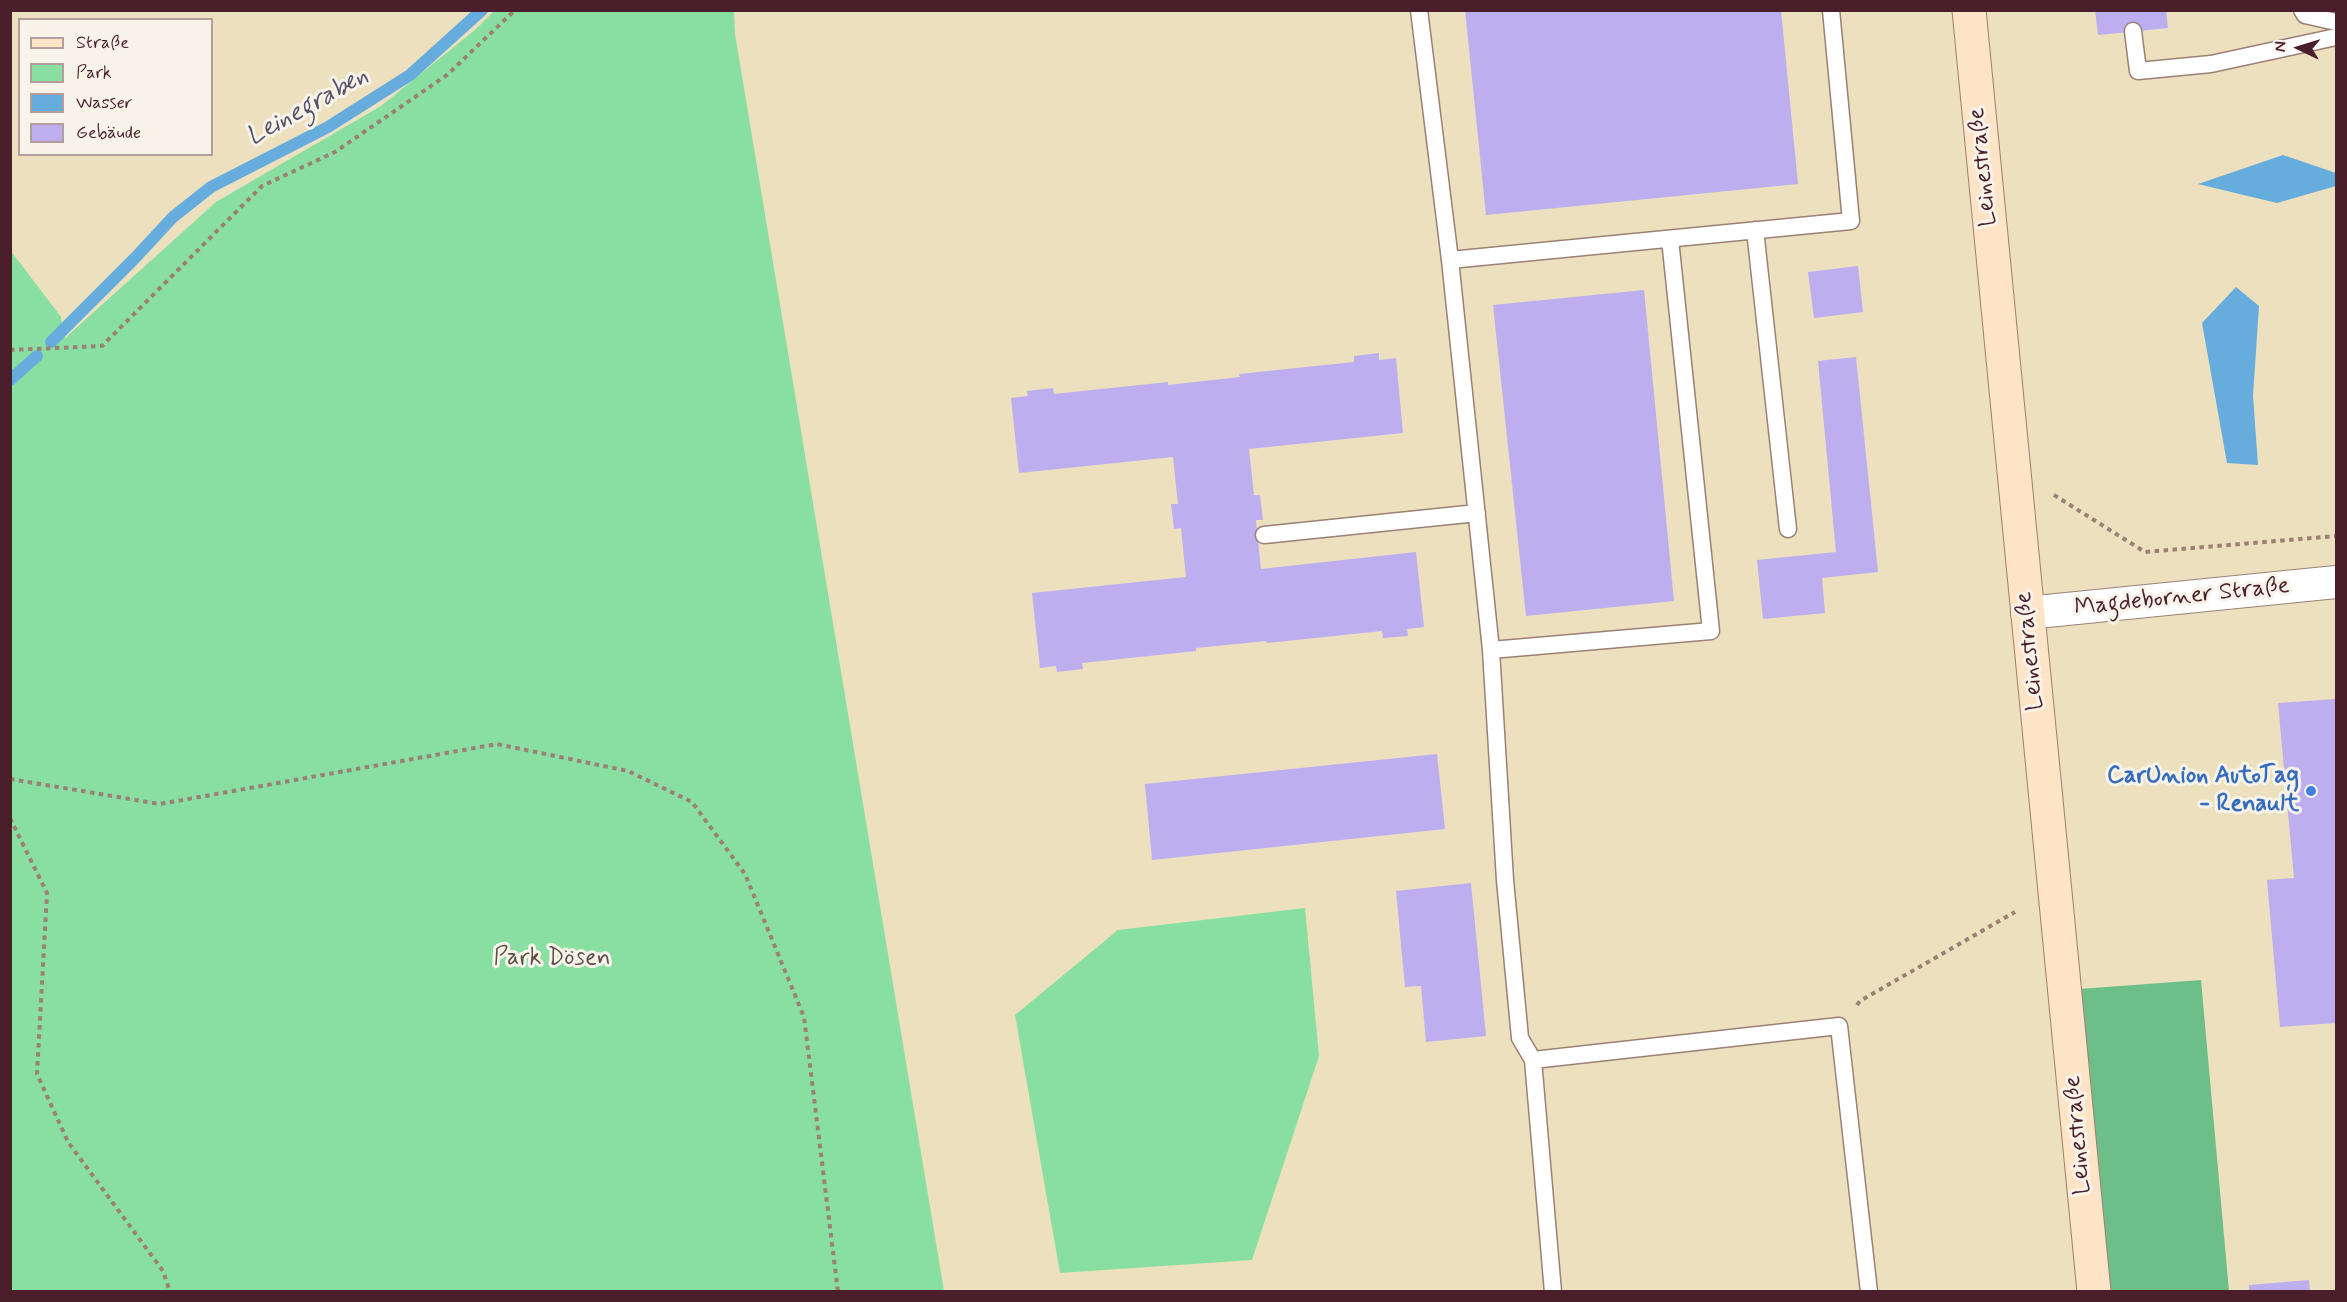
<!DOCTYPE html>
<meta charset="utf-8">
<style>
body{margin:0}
#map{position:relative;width:2347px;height:1302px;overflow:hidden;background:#ece0be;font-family:Mynerve,sans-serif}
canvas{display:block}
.frame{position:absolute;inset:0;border:12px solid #4a1f2b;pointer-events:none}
.legend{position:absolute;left:18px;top:18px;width:195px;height:138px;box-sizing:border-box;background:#f7f3e8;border:2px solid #b29e9c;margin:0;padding:8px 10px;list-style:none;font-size:18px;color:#4a1f2b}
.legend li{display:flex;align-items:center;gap:12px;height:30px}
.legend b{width:30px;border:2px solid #b29e9c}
.north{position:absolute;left:2269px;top:18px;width:60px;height:60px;-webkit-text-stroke:4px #f7f3e8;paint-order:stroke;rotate:274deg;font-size:16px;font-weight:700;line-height:24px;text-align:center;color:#4a1f2b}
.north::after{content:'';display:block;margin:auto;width:21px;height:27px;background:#4a1f2b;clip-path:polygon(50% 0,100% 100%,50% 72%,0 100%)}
</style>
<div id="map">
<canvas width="2347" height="1302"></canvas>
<div class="frame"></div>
<ul class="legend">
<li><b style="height:8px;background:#fee4c6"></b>Straße</li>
<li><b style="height:16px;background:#89dfa2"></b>Park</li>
<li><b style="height:16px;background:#66addd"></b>Wasser</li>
<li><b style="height:16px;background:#bdaeef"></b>Gebäude</li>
</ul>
<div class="north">N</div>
</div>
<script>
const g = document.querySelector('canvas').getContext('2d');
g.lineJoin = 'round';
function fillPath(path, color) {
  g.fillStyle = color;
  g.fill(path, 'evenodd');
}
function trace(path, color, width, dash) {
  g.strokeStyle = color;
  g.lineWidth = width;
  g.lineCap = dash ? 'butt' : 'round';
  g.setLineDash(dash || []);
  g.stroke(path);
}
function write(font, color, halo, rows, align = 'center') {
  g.font = font + ' Mynerve,sans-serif';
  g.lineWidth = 6;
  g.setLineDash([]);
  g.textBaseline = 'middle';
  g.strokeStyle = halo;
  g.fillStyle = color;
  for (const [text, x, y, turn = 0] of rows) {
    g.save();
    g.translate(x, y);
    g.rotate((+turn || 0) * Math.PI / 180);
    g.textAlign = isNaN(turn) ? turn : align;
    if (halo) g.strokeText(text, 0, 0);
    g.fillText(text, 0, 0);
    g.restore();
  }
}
const green = new Path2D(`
 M494 11H734L735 34 944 1291H11V251L61 317 65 338 216 202 381 106 476 29Z
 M1305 908 1319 1056 1252 1260 1060 1273 1015 1015 1118 930Z`);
const forest = new Path2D(`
 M2201 980 2229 1291H2094L2066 990Z`);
const water = new Path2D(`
 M2283 155 2336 173V186L2277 203 2198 184Z
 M2236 287 2259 306 2253 396 2258 465 2227 463 2202 323Z`);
const stream = new Path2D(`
 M51 342 135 258 173 217 211 187 328 127 410 75 482 10
 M10 380 37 356`);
const building = new Path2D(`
 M1465 10H1781L1798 184 1486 215Z
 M2095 10H2166L2168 28 2098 35Z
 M1858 266 1863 312 1814 318 1808 272Z
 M1644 290 1674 601 1526 616 1493 305Z
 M1379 353V360L1396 358 1403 433 1249 449 1254 495H1260L1263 520H1256L1261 569 1416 552 1424 627 1407 629 1408 636 1383 638 1382 631 1267 643 1266 641 1196 648V651L1082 663 1083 669 1057 672 1056 666 1040 668 1032 593 1186 577 1181 528 1174 529 1171 504H1178L1173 457 1019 473 1011 398 1028 396 1027 391 1053 388 1054 394 1168 382V385L1240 377 1239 374 1354 362V356Z
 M1856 357 1878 572 1822 578 1825 613 1763 619 1757 560 1836 552 1818 361Z
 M2336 699V1023L2280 1027 2267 880 2294 878 2278 703Z
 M1437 754 1445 829 1152 860 1145 784Z
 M1471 883 1486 1036 1426 1042 1421 986 1405 987 1396 891Z
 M2309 1280 2310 1292H2249V1285Z`);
const path = new Path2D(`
 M10 350 102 346 262 186 335 152 447 75 515 10
 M2054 495 2145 552 2336 536
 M10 779 160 804 497 744 628 771 692 802 745 874 804 1017 838 1292
 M10 818 47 893 37 1074 68 1142 163 1271 170 1292
 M1857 1005 1860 1001 2015 912`);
const service = new Path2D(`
 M1419 10 1450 260 1491 650 1505 880 1520 1038 1533 1060
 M2302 10 2305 15 2336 22
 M2133 31 2138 71 2211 64 2336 37
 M1755 230 1788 529
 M1450 260 1851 221 1831 10
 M1264 535 1477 513
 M1491 650 1711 631 1670 239
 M1553 1292 1533 1060 1839 1026 1869 1292`);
const minor = new Path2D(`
 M2027 613 2336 582`);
const secondary = new Path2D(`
 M1969 10 2094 1292`);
const markers = [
 [2311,791,6,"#3f7fe0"]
];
const streetNames = [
 ["Leinestraße",1984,167,-96],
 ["Magdeborner Straße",2182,598,-6],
 ["Leinestraße",2031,651,-96],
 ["Leinestraße",2079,1135,-95]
];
const shopNames = [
 ["CarUnion AutoTag",2299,777],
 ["- Renault",2299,805]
];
const parkNames = [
 ["Park Dösen",552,959]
];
const waterNames = [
 ["Leinegraben",308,108,-29]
];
fillPath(green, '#89dfa2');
fillPath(forest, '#6ebe88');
fillPath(water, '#66addd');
trace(stream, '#66addd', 12);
fillPath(building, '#bdaeef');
trace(service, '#9b8074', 19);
trace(minor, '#9b8074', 34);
trace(secondary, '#9b8074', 35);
trace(path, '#9b8074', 4, [4.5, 4.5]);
trace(service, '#fff', 16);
trace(minor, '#fff', 32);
trace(secondary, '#fee4c6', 33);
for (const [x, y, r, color] of markers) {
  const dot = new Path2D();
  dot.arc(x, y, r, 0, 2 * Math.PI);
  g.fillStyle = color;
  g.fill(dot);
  trace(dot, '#f7f3e8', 2);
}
write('24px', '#4a1f2b', '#f7f3e8', streetNames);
write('bold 24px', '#366cbe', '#f7f3e8', shopNames, 'right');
write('24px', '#5a4f49', '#f7f3e8', parkNames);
write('italic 26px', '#545169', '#f7f3e8', waterNames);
</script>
